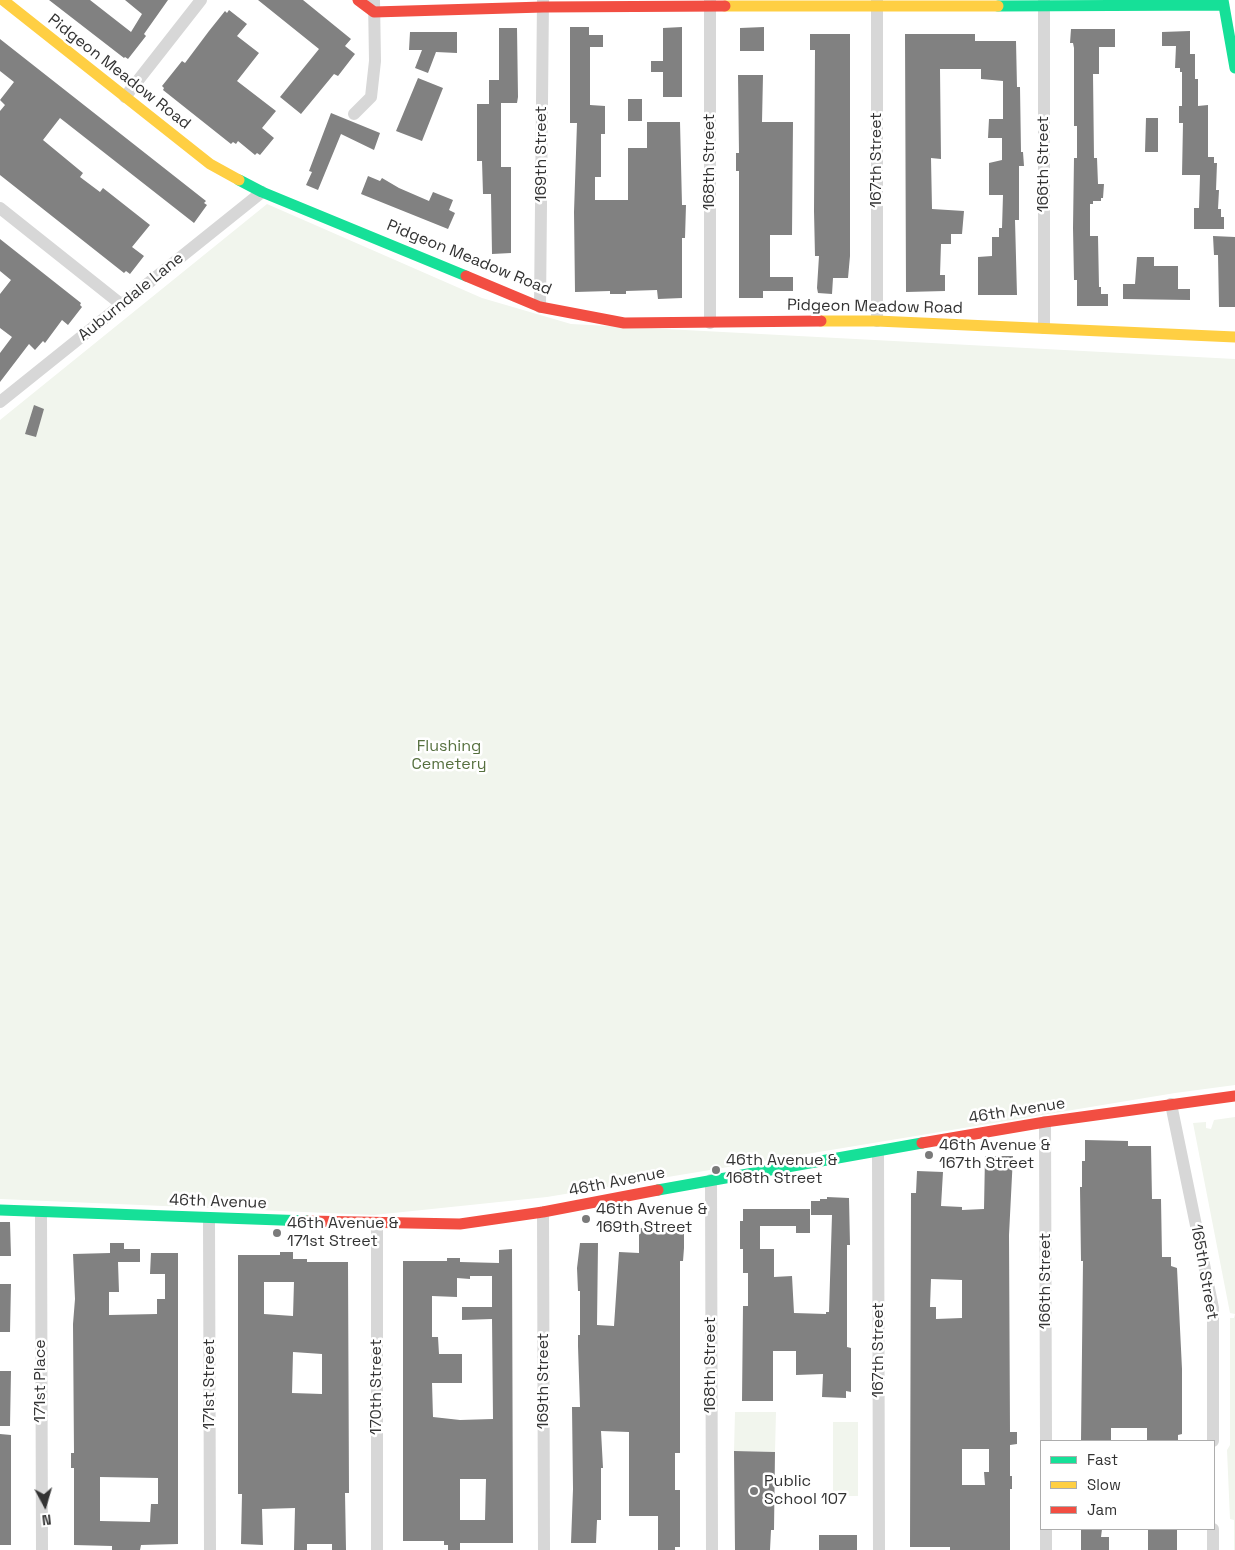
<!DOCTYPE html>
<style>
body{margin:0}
#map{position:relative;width:1235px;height:1550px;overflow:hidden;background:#fff;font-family:"Space Grotesk",sans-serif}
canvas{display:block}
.legend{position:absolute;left:1040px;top:1440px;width:175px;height:90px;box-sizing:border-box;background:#fff;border:1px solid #adadad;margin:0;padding:6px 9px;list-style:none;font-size:15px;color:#333}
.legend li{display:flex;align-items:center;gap:10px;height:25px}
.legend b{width:25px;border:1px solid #adadad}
.north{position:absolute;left:20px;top:1480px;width:50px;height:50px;-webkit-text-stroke:4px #fff;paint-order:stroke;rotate:174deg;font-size:14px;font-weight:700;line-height:20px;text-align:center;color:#333}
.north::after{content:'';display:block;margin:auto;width:18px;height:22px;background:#333;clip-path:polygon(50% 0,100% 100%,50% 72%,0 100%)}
</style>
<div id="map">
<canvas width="1235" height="1550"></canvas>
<ul class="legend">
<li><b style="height:6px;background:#16e098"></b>Fast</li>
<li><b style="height:6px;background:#ffcf43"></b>Slow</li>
<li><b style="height:6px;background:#f24e42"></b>Jam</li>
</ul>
<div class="north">N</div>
</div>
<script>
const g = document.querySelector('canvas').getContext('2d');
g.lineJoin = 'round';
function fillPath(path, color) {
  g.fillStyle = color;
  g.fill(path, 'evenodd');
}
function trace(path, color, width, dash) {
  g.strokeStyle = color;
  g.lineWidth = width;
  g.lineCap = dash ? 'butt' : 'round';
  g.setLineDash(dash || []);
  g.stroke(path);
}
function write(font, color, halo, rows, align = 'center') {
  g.font = font + ' "Space Grotesk",sans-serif';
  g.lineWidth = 5;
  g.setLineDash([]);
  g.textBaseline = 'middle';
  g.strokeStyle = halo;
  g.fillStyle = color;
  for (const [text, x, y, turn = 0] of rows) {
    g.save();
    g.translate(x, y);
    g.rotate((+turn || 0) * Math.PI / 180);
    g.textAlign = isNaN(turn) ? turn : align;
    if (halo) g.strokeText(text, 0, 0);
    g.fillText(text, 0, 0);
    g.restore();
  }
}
const green = new Path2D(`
 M267 204 482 298 571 324 1235 359V1085L1175 1093 547 1197 374 1215 0 1199V420Z
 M1235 1117V1550H1234V1520L1230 1519 1227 1450 1230 1445V1318H1234L1235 1314 1230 1313 1193 1123 1206 1122V1128L1211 1129 1214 1120Z
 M735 1412H776L775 1452 734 1451Z
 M833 1422H858V1496H833Z`);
const building = new Path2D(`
 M49 0H90L131 32 142 14 125 0H168L144 34 146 36 128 59 125 57 124 58Z
 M258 0H303L351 39 345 46 355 54 338 76 334 74 301 114 280 97 319 49Z
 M229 10 247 24 237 36 259 53 237 81 276 111 262 128 274 138 260 155 257 153 255 155 238 141 236 144 233 142 231 144 163 90 164 88 162 86 182 61 185 63 209 31 225 11 227 13Z
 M570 27H589V35H603V47H590V105L605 106V134H601V177H595V200H628V148H647V122H680L682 205H686L685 238H682V298L658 299 657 290 626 291V294H610V291L575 292 574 212 577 123H570Z
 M682 27V97H663V72H651V61H663V28Z
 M764 27V51H740V28Z
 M499 28H517L518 97 517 103H501V167H511V253L492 254 491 194H483L482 161H477V104H489V80H499Z
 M1071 29H1115V47H1099V74H1093L1094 158H1097L1098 184H1104L1103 198H1101V201H1093V204H1090V236H1098L1099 287H1101V294H1108V306H1077V280H1074L1073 228 1074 158H1077V126H1074V48L1073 43H1070Z
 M1190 31V54H1195V79H1198V106L1208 105V157H1214V163H1217L1216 190H1219L1218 209H1221V217H1224V229H1194V208H1199L1200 175H1182L1183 123H1179V106H1182V72H1180V68H1175L1176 46H1162V32Z
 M410 32H457V53L436 52 428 73 415 68 422 50H409Z
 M810 34H850V256L848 278H833L832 294 818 293 817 288 819 256H815L814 211 815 50H810Z
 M905 34H975V41H1016L1017 87H1020L1021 152H1023L1024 166H1019V220H1015L1017 295H978V257L992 256V237H999V228H1002L1003 195H989V163L1002 160V138H988L989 119H1003V81L981 79V69H940L941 159 931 158 932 209 964 211 962 234H951V244H941L940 275H945V291L906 292Z
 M0 39 206 201 204 203 207 205 194 223 60 118 43 140 83 173 80 177 100 192 103 188 150 225 132 247 144 256 130 274 126 271 124 273 0 175V111L5 105 0 100 14 82 0 71Z
 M738 75H763L762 122H793L792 235H770V277H793V291H763V298H739V171H736V153H739Z
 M418 78 443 88 422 141 396 131Z
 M628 99H642V121H628Z
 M331 113 380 133 374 150 341 134 318 190 306 185 312 172 309 171Z
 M1146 118H1158V152H1145Z
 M368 176 380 181 382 178 399 188 429 201 433 192 453 200 449 210 455 213 448 229 361 194Z
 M1213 236 1235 237V307H1219L1218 255H1214Z
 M0 239 81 303 80 305 82 307 68 325 62 320 45 343 43 341 35 350 29 344 0 382V353L12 337 0 328V294L11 280 0 271Z
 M1137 257H1154V266H1178V289H1190V300L1123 299V284H1135Z
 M34 405 44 409 36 437 25 434Z
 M1085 1140 1128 1141V1146H1151L1152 1199H1161L1162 1257H1171V1266L1177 1268 1182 1369V1434L1178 1435V1441H1147V1428H1111V1440L1081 1441 1083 1261H1081L1080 1187H1082V1161H1085Z
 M985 1156H1013L1009 1235 1010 1432H1017V1444L1010 1445V1476H1012V1489H1010V1550H950V1547H910L911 1193H916L917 1171 943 1172 941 1206 962 1207V1210L984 1209ZM931 1279 962 1280V1318L936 1319V1307H930ZM962 1449H989V1472H984L985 1485H962Z
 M827 1197 849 1198 850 1245H847V1347L851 1348V1392L846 1391V1398L822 1397 823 1374 796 1375V1351H773V1401H742L743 1306H748V1273H743V1249H740V1221H743V1209H810V1233H796V1226H760V1249H774V1277L792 1276 794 1313 826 1314V1312H829L832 1215H811V1201H820V1199H827Z
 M0 1222H10L11 1256H0Z
 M667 1225H684V1248L683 1261H680V1453H675V1490H680V1547H675V1550H658V1516H629V1432L601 1431 603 1468H601V1520H597L596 1543H571L573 1489 572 1407H580L578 1346V1335H580V1291H578L577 1268 580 1243H598L597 1325 614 1326 619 1252 639 1253V1228H667Z
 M110 1243H124V1249H140V1262H118L119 1292H109V1315L157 1314V1299H165V1274H150L151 1253H178V1544L141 1545 140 1550H112V1546L74 1545V1468H71V1453H74L73 1324 75 1299 73 1254 110 1253ZM100 1477 158 1478V1504H151L150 1522 100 1521Z
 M512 1249 513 1543H460V1550H448V1545H444V1541H403V1261H447V1258H460V1262L499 1263V1250ZM470 1276H492V1307H462V1320L492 1319 493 1419 460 1420 433 1417 432 1383H462V1354H439L438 1337H432V1296L457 1297V1278L470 1279ZM460 1479H486L485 1520H460Z
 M280 1252H293V1259H307V1262H348L349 1493H345L346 1550H332V1544H307V1550H294L295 1508 262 1509 263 1545 241 1544 242 1494H238V1255H280ZM264 1282H294L293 1316 264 1314ZM293 1352 322 1354V1394L292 1393Z
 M0 1284H11L10 1332H0Z
 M0 1371H11L10 1426H0Z
 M0 1434 11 1435V1545H0Z
 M734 1451 775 1452 774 1530H771L770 1550H735Z
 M1081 1529H1102L1101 1537H1109V1550H1081Z
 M1148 1529H1177V1550H1148Z
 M819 1535H857V1550H819Z`);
const street = new Path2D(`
 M877 0V321
 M1044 0V328
 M710 1V323
 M125 97 201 0
 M354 114 371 97 375 61 374 0
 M0 208 122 305
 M540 307 543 0
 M0 402 262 192
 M1171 1104 1213 1308V1441
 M1045 1122 1046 1441
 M878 1151 879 1550
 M711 1180 712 1550
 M41 1212 42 1550
 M543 1212 544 1550
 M209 1219 210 1550
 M377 1224V1550
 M1046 1529V1550
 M1213 1529V1550`);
const fast = new Path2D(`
 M1223 0 1235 68
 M998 6 1224 5
 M239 180 262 192 466 276
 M658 1190 922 1143
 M0 1210 308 1221`);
const slow = new Path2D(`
 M3 0 210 164 239 180
 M725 6H998
 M821 321H877L1235 337`);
const jam = new Path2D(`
 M358 0 374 12 543 7 725 6
 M466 276 540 307 624 323 821 321
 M922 1143 1045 1122 1235 1096
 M308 1221 460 1224 543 1212 658 1190`);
const markers = [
 [929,1155,5,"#7a7a7a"],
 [716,1170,5,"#7a7a7a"],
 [586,1219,5,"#7a7a7a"],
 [277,1233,5,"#7a7a7a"],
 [754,1491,5,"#7a7a7a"]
];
const streetNames = [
 ["Pidgeon Meadow Road",119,72,38],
 ["169th Street",542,154,-90],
 ["167th Street",877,160,-90],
 ["168th Street",710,162,-90],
 ["166th Street",1044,164,-90],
 ["Pidgeon Meadow Road",469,258,22],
 ["Auburndale Lane",131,297,-39],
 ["Pidgeon Meadow Road",875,307,1],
 ["46th Avenue",1017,1111,-9],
 ["46th Avenue",617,1182,-11],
 ["46th Avenue",218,1202,2],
 ["165th Street",1204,1272,80],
 ["166th Street",1046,1281,-90],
 ["167th Street",879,1350,-90],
 ["168th Street",711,1365,-90],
 ["171st Place",41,1381,-90],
 ["169th Street",544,1381,-90],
 ["171st Street",210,1384,-90],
 ["170th Street",377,1387,-90]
];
const parkNames = [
 ["Flushing",449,747],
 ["Cemetery",449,765]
];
const poiNames = [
 ["46th Avenue &",939,1146],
 ["167th Street",939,1164],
 ["46th Avenue &",726,1161],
 ["168th Street",726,1179],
 ["46th Avenue &",596,1210],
 ["169th Street",596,1228],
 ["46th Avenue &",287,1224],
 ["171st Street",287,1242],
 ["Public",764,1482],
 ["School 107",764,1500]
];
fillPath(green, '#f1f5ed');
fillPath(building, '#818181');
trace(street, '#d7d7d7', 12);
trace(fast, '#16e098', 11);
trace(slow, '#ffcf43', 11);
trace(jam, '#f24e42', 11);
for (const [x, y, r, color] of markers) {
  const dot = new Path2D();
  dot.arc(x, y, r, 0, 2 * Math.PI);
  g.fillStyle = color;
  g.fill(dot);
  trace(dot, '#fff', 2);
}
write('16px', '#333', '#fff', streetNames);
write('16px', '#56703f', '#fff', parkNames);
write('16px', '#333', '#fff', poiNames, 'left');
</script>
